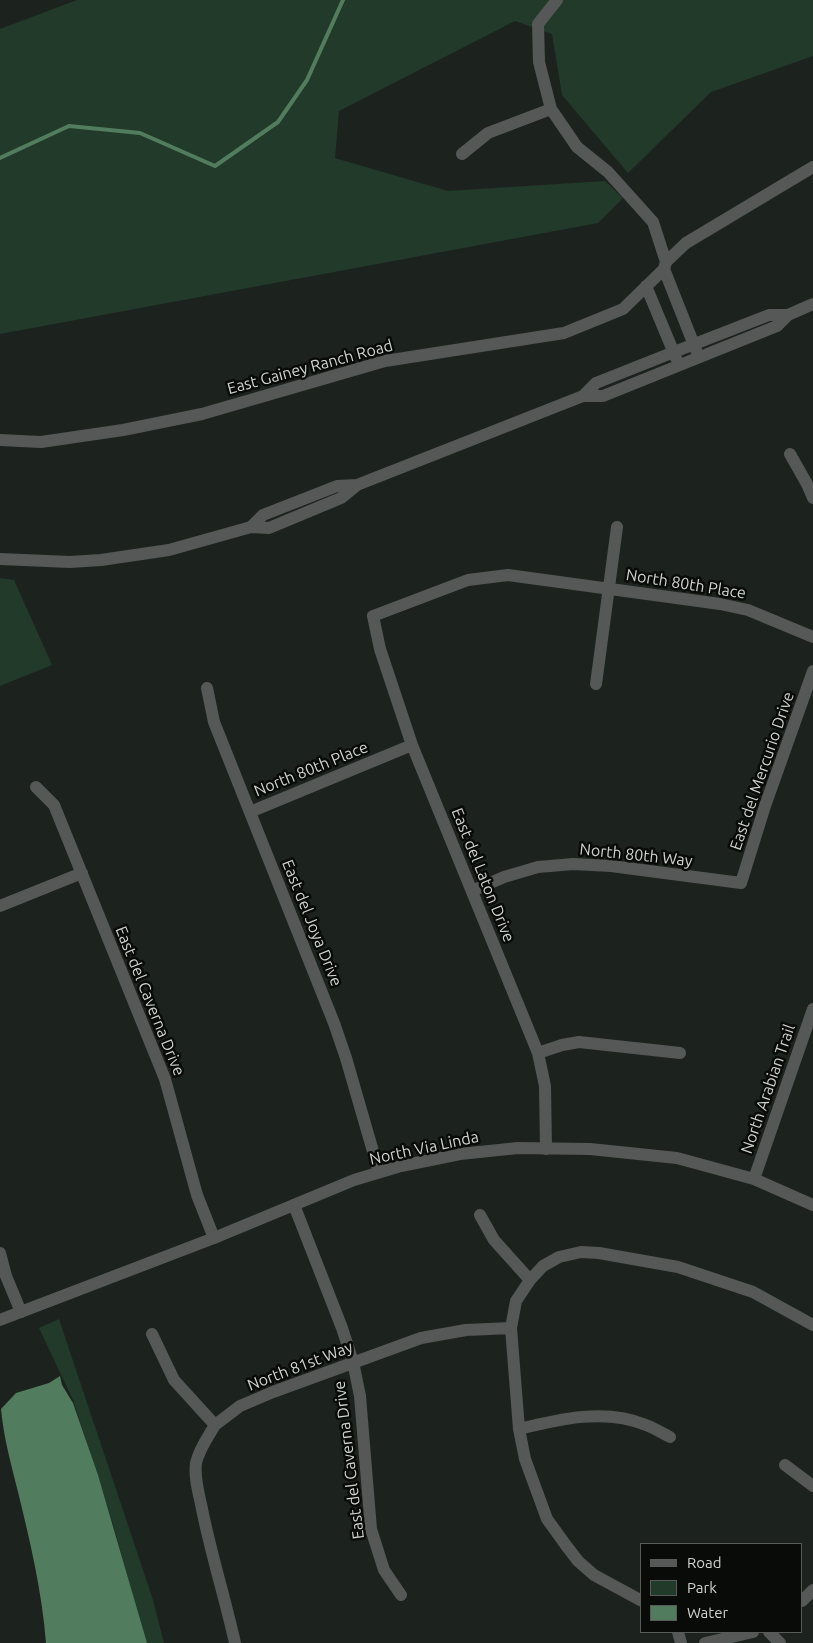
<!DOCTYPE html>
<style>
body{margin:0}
#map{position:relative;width:813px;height:1643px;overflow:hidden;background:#1c231e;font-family:Ubuntu,sans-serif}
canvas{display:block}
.legend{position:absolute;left:640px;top:1543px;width:162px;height:90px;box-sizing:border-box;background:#090b09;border:1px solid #585b59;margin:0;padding:6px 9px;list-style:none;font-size:15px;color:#cfd3d0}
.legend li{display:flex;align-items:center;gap:10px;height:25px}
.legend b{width:25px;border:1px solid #585b59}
</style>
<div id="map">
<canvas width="813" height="1643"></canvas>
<ul class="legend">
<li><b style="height:6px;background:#555856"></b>Road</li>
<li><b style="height:14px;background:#223a29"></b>Park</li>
<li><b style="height:14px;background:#517c5d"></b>Water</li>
</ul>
</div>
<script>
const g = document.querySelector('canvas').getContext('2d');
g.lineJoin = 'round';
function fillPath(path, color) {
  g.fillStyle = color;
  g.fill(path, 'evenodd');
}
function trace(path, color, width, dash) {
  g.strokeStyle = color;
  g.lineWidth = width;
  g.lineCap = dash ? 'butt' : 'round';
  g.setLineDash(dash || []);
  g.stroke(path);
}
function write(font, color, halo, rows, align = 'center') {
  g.font = font + ' Ubuntu,sans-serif';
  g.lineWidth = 5;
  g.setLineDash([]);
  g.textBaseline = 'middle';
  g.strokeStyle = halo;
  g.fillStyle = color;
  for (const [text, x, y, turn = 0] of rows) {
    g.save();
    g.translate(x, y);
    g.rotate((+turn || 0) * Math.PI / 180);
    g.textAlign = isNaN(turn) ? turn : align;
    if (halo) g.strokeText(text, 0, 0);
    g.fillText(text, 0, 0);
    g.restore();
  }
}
const green = new Path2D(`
 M77 0H813V56L711 92 628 173 562 95 552 34 515 21 339 111 335 158 448 191 605 181 623 198 598 223 0 334V29Z
 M0 578 14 580 52 665 0 686Z
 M59 1319 153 1600 164 1643H146L113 1524 73 1400 39 1328Z`);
const water = new Path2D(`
 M60 1376 62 1385 73 1403 98 1475 147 1643H46C42 1592 30 1541 18 1492 11 1463 4 1440 1 1409L16 1393 49 1383Z`);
const stream = new Path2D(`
 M0 158 69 126 140 133 215 166 278 122 307 80 343 0`);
const minor = new Path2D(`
 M557 0 538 24 539 62 551 109 577 147 608 172 653 222 666 262
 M462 154 488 133 551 109
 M664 269 696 350
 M646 286 676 358
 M583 396 596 383 674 352 769 315H788L813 304
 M0 440 41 442 123 430 202 414 385 361 564 333 623 309 664 269 666 262 686 243 813 167
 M790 454 807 484 813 498
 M251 527 263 515 337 486 357 485 583 396H603L777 326 788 315
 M0 559 70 562 101 560 169 550 251 527 269 528 341 498 357 485
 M596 684 617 527
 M207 688 214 722 334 1023 346 1058 379 1172
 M36 787 54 805 165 1079 197 1195 214 1238
 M250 812 412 745
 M472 891 504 877 538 867 573 864 611 866 741 883 765 806 813 671
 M0 906 82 873
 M538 1053 562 1045 579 1042 680 1053
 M546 1149 545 1086 538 1053 412 745 380 649 373 616 468 580 508 575 720 604 748 610 813 637
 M294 1205 342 1328 353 1362 360 1396 371 1529 384 1570 401 1595
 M480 1215 494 1240 530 1280
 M0 1253 6 1276 21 1312
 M152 1334 174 1380 215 1425 240 1406 273 1392 421 1338 466 1330 511 1328
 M215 1425C208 1437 199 1449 196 1463 194 1478 199 1494 202 1509 211 1554 225 1598 235 1643
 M519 1429C560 1419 605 1408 646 1425 654 1428 662 1433 670 1437
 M785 1465 813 1486
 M642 1601 594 1575 578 1561 565 1544 547 1519 525 1459 519 1429 511 1328 516 1301 530 1280 543 1266 559 1257 581 1252 599 1253 678 1267 753 1292 813 1325
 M802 1601 813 1590
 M678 1632 681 1643
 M769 1632 780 1643
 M705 1643 753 1632`);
const tertiary = new Path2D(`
 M754 1179 813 1009
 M0 1320 214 1238 354 1180 401 1166 460 1154 518 1148 590 1149 677 1158 754 1179 813 1205`);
const streetNames = [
 ["East Gainey Ranch Road",310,367,-15],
 ["North 80th Place",686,584,9],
 ["North 80th Place",311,769,-22],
 ["East del Mercurio Drive",762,771,-71],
 ["North 80th Way",636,855,6],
 ["East del Laton Drive",483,875,68],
 ["East del Joya Drive",312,923,68],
 ["East del Caverna Drive",150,1001,68],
 ["North Arabian Trail",768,1089,-71],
 ["North Via Linda",424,1148,-12],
 ["North 81st Way",300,1366,-21],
 ["East del Caverna Drive",349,1460,-97]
];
fillPath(green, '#223a29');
fillPath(water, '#517c5d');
trace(stream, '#517c5d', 4);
trace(minor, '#555856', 12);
trace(tertiary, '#555856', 12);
write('16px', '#cfd3d0', '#090b09', streetNames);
</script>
